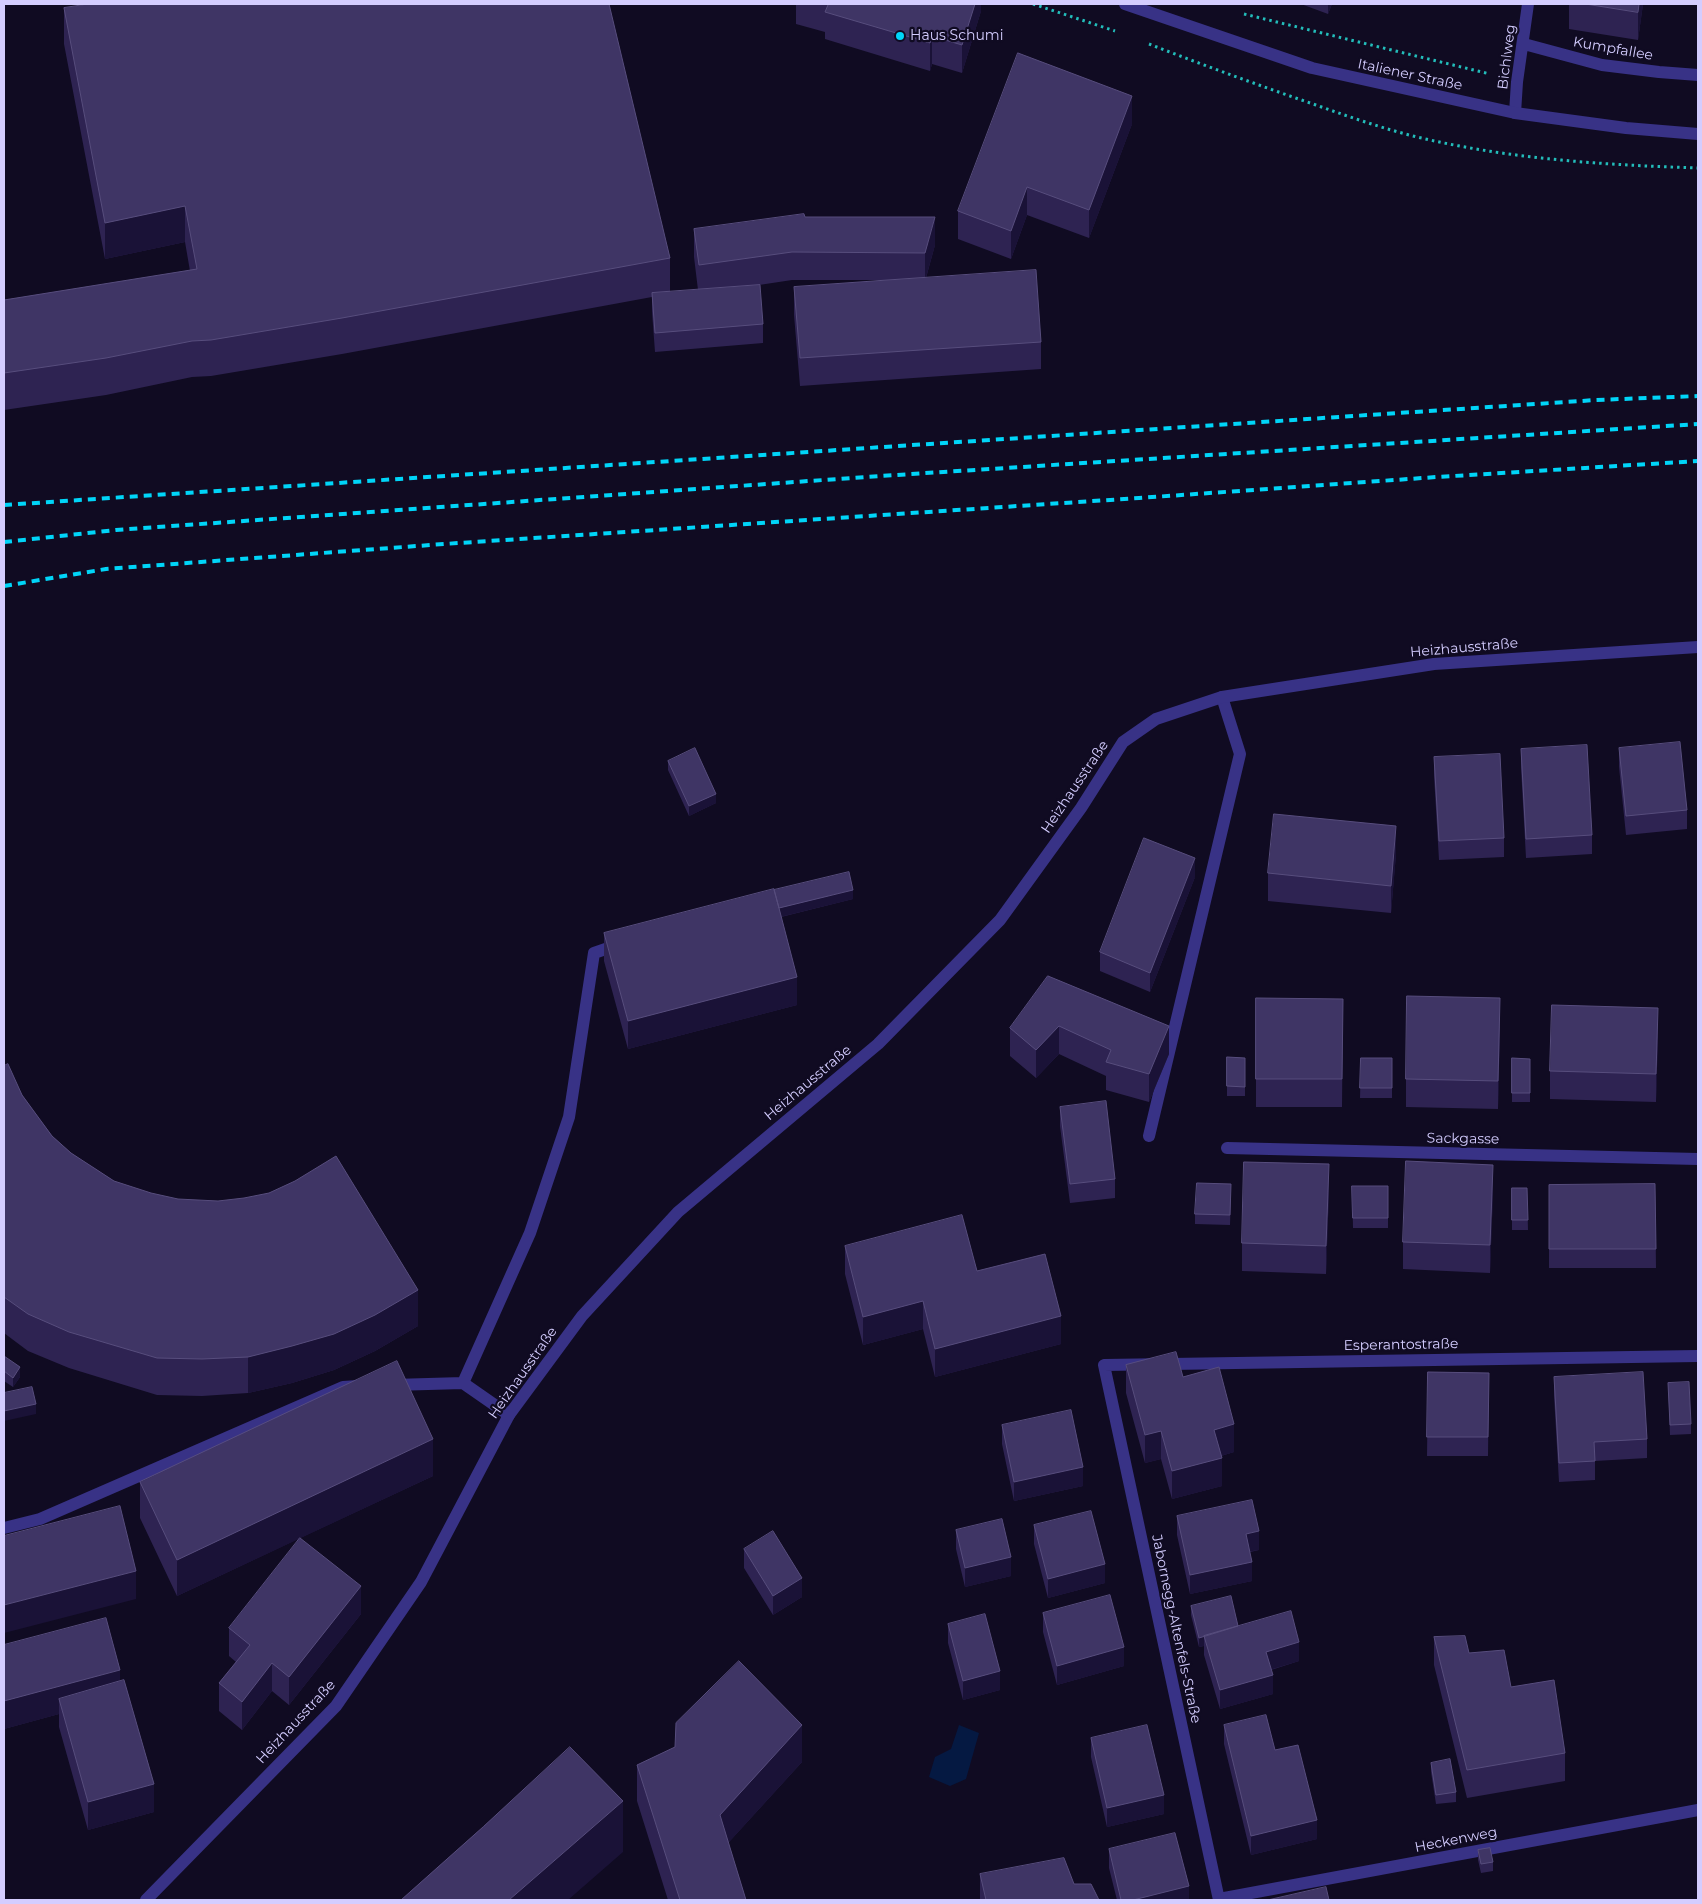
<!DOCTYPE html>
<meta charset="utf-8">
<style>
body{margin:0}
#map{position:relative;width:1702px;height:1904px;overflow:hidden;background:#100b22;font-family:Montserrat,sans-serif}
canvas{display:block}
.frame{position:absolute;inset:0;border:5px solid #d4cdff;pointer-events:none}
</style>
<div id="map">
<canvas width="1702" height="1904"></canvas>
<div class="frame"></div>
</div>
<script>
const g = document.querySelector('canvas').getContext('2d');
g.lineJoin = 'round';
function fillPath(path, color) {
  g.fillStyle = color;
  g.fill(path, 'evenodd');
}
function trace(path, color, width, dash) {
  g.strokeStyle = color;
  g.lineWidth = width;
  g.lineCap = dash ? 'butt' : 'round';
  g.setLineDash(dash || []);
  g.stroke(path);
}
function write(font, color, halo, rows, align = 'center') {
  g.font = font + ' Montserrat,sans-serif';
  g.lineWidth = 4.5;
  g.setLineDash([]);
  g.textBaseline = 'middle';
  g.strokeStyle = halo;
  g.fillStyle = color;
  for (const [text, x, y, turn = 0] of rows) {
    g.save();
    g.translate(x, y);
    g.rotate((+turn || 0) * Math.PI / 180);
    g.textAlign = isNaN(turn) ? turn : align;
    if (halo) g.strokeText(text, 0, 0);
    g.fillText(text, 0, 0);
    g.restore();
  }
}
const water = new Path2D(`
 M959 1725 979 1733 966 1779 950 1786 929 1777 935 1757 951 1749Z`);
const path = new Path2D(`
 M1033 4 1115 31
 M1244 14 1490 74
 M1149 44C1203 65 1258 85 1313 104 1347 116 1381 128 1417 137 1509 159 1604 165 1698 168`);
const service = new Path2D(`
 M1149 1136 1240 754 1222 697
 M463 1383 530 1233 569 1117 594 953 620 944
 M393 1385 463 1383 509 1415
 M4 1528 40 1519 343 1387 358 1386`);
const minor = new Path2D(`
 M1524 44 1602 65 1659 72 1698 75
 M1515 113 1517 82 1528 4
 M1227 1148 1698 1159
 M1219 1899 1698 1810
 M146 1900 336 1706 421 1582 509 1415 582 1316 678 1212 878 1044 1000 920 1081 808 1123 742 1156 719 1222 697 1434 664 1698 647
 M1219 1900 1104 1365 1698 1356`);
const tertiary = new Path2D(`
 M1125 4 1312 68 1515 113 1626 128 1698 134`);
const rail = new Path2D(`
 M4 505 1596 400 1698 396
 M4 542 116 530 880 476 1698 424
 M4 586 106 569 444 544 1139 498 1437 477 1698 461`);
const wall = new Path2D(`
 M796 4H981V11L962 73 932 64 930 71 825 39V32L796 24Z
 M1301 4H1332L1328 14Z
 M1569 4H1643L1638 40 1569 29Z
 M64 8 670 258V292L698 290 694 257V229L805 217 935 245 926 278 1041 342V369L800 386 794 315V287L887 280H792L759 285 763 324V343L655 352 652 312V297L342 354 211 376 192 377 106 395 4 410V300L190 271 185 242 105 259 64 44Z
 M1132 124 1089 238 1027 215 1011 259 958 239V211Z
 M1619 748 1687 810V829L1626 835 1619 767Z
 M1521 749 1592 835V854L1526 858 1521 768Z
 M1434 757 1504 838V857L1439 860 1434 776Z
 M668 761 716 803 689 816 668 770Z
 M1396 854 1391 913 1268 901V873Z
 M1195 877 1150 992 1100 971V952Z
 M774 890 853 899 781 917 797 1005 628 1049 604 961V933Z
 M1048 976 1169 1054 1149 1102 1106 1090V1076L1059 1054 1036 1078 1010 1056V1028Z
 M1256 998 1343 999 1342 1107H1256Z
 M1500 1026 1498 1109 1406 1107V1079Z
 M1658 1036 1656 1102 1550 1099V1071Z
 M1227 1057 1245 1058V1096H1227Z
 M1361 1058H1392V1098H1360Z
 M1512 1058 1530 1059V1102H1512Z
 M4 1066 22 1095 52 1136 71 1153 114 1181 418 1326 375 1351 334 1370 292 1383 248 1393 202 1396 157 1395 69 1368 28 1351 4 1333Z
 M1060 1107 1115 1179V1198L1070 1203 1060 1126Z
 M1655 1184 1656 1268H1549V1185Z
 M1352 1186H1388V1228H1353Z
 M1512 1188H1527L1528 1230H1512Z
 M1329 1192 1326 1274 1242 1271V1243Z
 M1493 1193 1490 1273 1403 1269V1242Z
 M1231 1194 1230 1225 1195 1224V1214Z
 M845 1246 977 1271 1061 1344 935 1377 923 1329 863 1345 845 1274Z
 M4 1356 20 1377 13 1387 4 1381Z
 M1126 1365 1183 1377 1234 1452 1221 1456 1222 1486 1172 1499 1161 1459 1145 1463 1126 1393Z
 M1428 1372 1489 1373 1488 1456H1427Z
 M1554 1377 1647 1439V1458L1595 1461V1480L1559 1482 1554 1396Z
 M1668 1383 1691 1424V1434L1670 1435Z
 M1002 1425 1083 1486 1014 1501 1002 1444Z
 M433 1476 300 1538 361 1614 289 1705 272 1691 242 1730 219 1711V1683L236 1662 229 1656V1628L300 1538 177 1596 140 1518V1482Z
 M1177 1516 1259 1550 1250 1552 1252 1581 1190 1594 1177 1535Z
 M1034 1525 1105 1583 1048 1598 1034 1544Z
 M956 1530 1011 1576 965 1587 956 1549Z
 M744 1549 802 1597 773 1615 744 1568Z
 M1191 1606 1238 1626 1299 1661 1271 1670 1273 1694 1220 1709 1204 1655V1646L1199 1647 1191 1615Z
 M1043 1613 1124 1666 1057 1685 1043 1632Z
 M948 1624 1000 1690 963 1700 948 1643Z
 M1434 1637 1469 1653 1511 1687 1565 1753V1781L1467 1798 1434 1665Z
 M4 1645 120 1682 154 1812 88 1830 59 1727V1714L4 1729Z
 M1224 1725 1275 1750 1317 1839 1251 1855 1224 1744Z
 M1091 1738 1164 1814 1107 1827 1091 1757Z
 M802 1762 728 1843 746 1900H668L637 1801V1765Z
 M1431 1763 1456 1792V1802L1436 1804 1431 1772Z
 M1109 1849 1189 1900H1117L1109 1868Z
 M1478 1850 1493 1862V1871L1481 1873 1478 1860Z
 M980 1874 1074 1884 1099 1900H980Z`);
const shadedWall = new Path2D(`
 M975 4H981V11L962 73V45Z
 M1328 4H1332L1328 14Z
 M1639 4H1643L1638 40V12Z
 M932 36V64L930 71V43Z
 M1132 96V124L1089 238V210Z
 M1027 187V215L1011 259V231Z
 M185 206V242L105 259V223Z
 M935 217V245L925 281V253Z
 M716 794V803L689 816V806Z
 M1396 826V854L1391 913V886Z
 M1195 858V877L1150 992V973Z
 M853 890V899L776 918V909Z
 M797 977V1005L628 1049V1021Z
 M1500 998V1026L1498 1109V1081Z
 M1658 1008V1036L1656 1102V1074Z
 M1059 1026V1054L1036 1078V1050Z
 M1169 1026V1054L1149 1102V1074Z
 M1329 1164V1192L1326 1274V1246Z
 M1493 1165V1193L1490 1273V1245Z
 M418 1290V1326L375 1351 334 1370 292 1383 248 1393V1357Z
 M923 1301V1329L863 1345V1317Z
 M1061 1316V1344L935 1377V1349Z
 M20 1367V1377L13 1387V1378Z
 M36 1404V1414L4 1421V1411Z
 M1234 1424V1452L1214 1458V1430Z
 M1161 1431V1459L1145 1463V1435Z
 M433 1439V1476L177 1596V1560Z
 M1222 1458V1486L1172 1499V1471Z
 M1083 1467V1486L1014 1501V1482Z
 M1259 1531V1550L1246 1552V1534Z
 M1011 1557V1576L965 1587V1568Z
 M1252 1562V1581L1190 1594V1575Z
 M1105 1564V1583L1048 1598V1579Z
 M136 1571V1599L4 1633V1605Z
 M802 1578V1597L773 1615V1596Z
 M361 1586V1614L289 1705V1677Z
 M1204 1636V1646L1199 1647V1638Z
 M1299 1642V1661L1266 1671V1652Z
 M1124 1647V1666L1057 1685V1666Z
 M272 1663V1691L242 1730V1702Z
 M120 1670V1698L59 1699V1714L4 1729V1701Z
 M1000 1671V1690L963 1700V1681Z
 M1273 1675V1694L1220 1709V1690Z
 M802 1725V1762L720 1852V1815Z
 M154 1784V1812L88 1830V1802Z
 M1164 1795V1814L1107 1827V1808Z
 M623 1801V1852L568 1900H509Z
 M1317 1820V1839L1251 1855V1836Z
 M1189 1886V1900H1133Z`);
const building = new Path2D(`
 M88 4H609L670 258 342 318 211 340 192 341 106 358 4 373V300L197 269 185 206 105 223 64 8Z
 M823 4H975L962 45 932 36 930 43 825 12 828 5Z
 M1586 4H1639L1638 12Z
 M1018 53 1132 96 1089 210 1027 187 1011 231 958 211Z
 M804 214 805 217H935L925 253 792 252 699 265 694 229Z
 M1036 270 1041 342 800 358 794 287Z
 M760 285 763 324 655 333 652 293Z
 M1680 742 1687 810 1626 816 1619 748Z
 M1587 745 1592 835 1526 839 1521 749Z
 M695 748 716 794 689 806 668 761Z
 M1500 754 1504 838 1439 841 1434 757Z
 M1274 814 1396 826 1391 886 1268 873Z
 M1144 838 1195 858 1150 973 1100 952Z
 M849 872 853 890 779 908 774 890Z
 M774 889 797 977 628 1021 604 933Z
 M1048 976 1169 1026 1149 1074 1106 1062 1111 1050 1059 1026 1036 1050 1010 1028Z
 M1407 996 1500 998 1498 1081 1406 1079Z
 M1256 998 1343 999 1342 1079H1256Z
 M1552 1005 1658 1008 1656 1074 1550 1071Z
 M1227 1057 1245 1058V1087L1227 1086Z
 M1361 1058H1392V1088H1360Z
 M1512 1058 1530 1059V1093H1512Z
 M8 1064 22 1095 52 1136 71 1153 114 1181 151 1193 178 1199 218 1201 244 1198 269 1193 295 1181 336 1156 418 1290 375 1315 334 1334 292 1346 248 1357 202 1359 157 1358 69 1332 28 1314 4 1297V1066Z
 M1106 1101 1115 1179 1070 1184 1060 1107Z
 M1406 1161 1493 1165 1490 1245 1403 1242Z
 M1244 1162 1329 1164 1326 1246 1242 1243Z
 M1197 1183 1231 1184 1230 1215 1195 1214Z
 M1655 1184 1656 1249H1549V1185Z
 M1352 1186H1388V1218H1353Z
 M1512 1188H1527L1528 1220H1512Z
 M962 1215 977 1271 1045 1254 1061 1316 935 1349 923 1301 863 1317 845 1246Z
 M1176 1352 1183 1377 1219 1367 1234 1424 1214 1430 1222 1458 1172 1471 1161 1431 1145 1435 1126 1365Z
 M4 1356 20 1367 13 1378 4 1371Z
 M397 1361 433 1439 177 1560 140 1482Z
 M1428 1372 1489 1373 1488 1437H1427Z
 M1643 1372 1647 1439 1594 1442 1595 1461 1559 1463 1554 1377Z
 M1689 1382 1691 1424 1670 1425 1668 1383Z
 M32 1387 36 1404 4 1411V1393Z
 M1071 1410 1083 1467 1014 1482 1002 1425Z
 M1252 1500 1259 1531 1246 1534 1252 1562 1190 1575 1177 1516Z
 M120 1506 136 1571 4 1605V1536Z
 M1091 1511 1105 1564 1048 1579 1034 1525Z
 M1002 1519 1011 1557 965 1568 956 1530Z
 M773 1531 802 1578 773 1596 744 1549Z
 M300 1538 361 1586 289 1677 272 1663 242 1702 219 1683 250 1645 229 1628Z
 M1110 1595 1124 1647 1057 1666 1043 1613Z
 M1231 1596 1238 1626 1199 1638 1191 1606Z
 M1291 1611 1299 1642 1266 1652 1273 1675 1220 1690 1204 1636Z
 M985 1614 1000 1671 963 1681 948 1624Z
 M106 1618 120 1670 4 1701V1645Z
 M1465 1636 1469 1653 1504 1650 1511 1687 1554 1680 1565 1753 1467 1770 1434 1637Z
 M739 1661 802 1725 720 1815 746 1900H680L637 1765 675 1747 676 1723Z
 M124 1680 154 1784 88 1802 59 1699Z
 M1266 1715 1275 1750 1298 1745 1317 1820 1251 1836 1224 1725Z
 M1147 1725 1164 1795 1107 1808 1091 1738Z
 M570 1747 623 1801 509 1900H401L483 1827Z
 M1450 1759 1456 1792 1436 1795 1431 1763Z
 M1175 1833 1189 1886 1133 1900H1121L1109 1849Z
 M1490 1848 1493 1862 1481 1864 1478 1850Z
 M1064 1858 1074 1884H1091L1099 1900H986L980 1874Z
 M1326 1887 1329 1900H1268Z`);
const markers = [
 [900,36,5,"#00d5f8"]
];
const poiNames = [
 ["Haus Schumi",910,36]
];
const streetNames = [
 ["Kumpfallee",1613,49,10],
 ["Bichlweg",1507,57,-83],
 ["Italiener Straße",1410,75,12],
 ["Heizhausstraße",1464,648,-5],
 ["Heizhausstraße",1075,787,-56],
 ["Heizhausstraße",808,1083,-40],
 ["Sackgasse",1463,1139,1],
 ["Esperantostraße",1401,1345,-1],
 ["Heizhausstraße",523,1373,-55],
 ["Jabornegg-Altenfels-Straße",1176,1629,78],
 ["Heizhausstraße",296,1722,-47],
 ["Heckenweg",1456,1840,-11]
];
fillPath(water, '#051942');
trace(path, '#23bdba', 3, [2.5, 4]);
trace(service, '#383286', 12);
trace(minor, '#383286', 12);
trace(tertiary, '#383286', 12);
trace(rail, '#00d5f8', 4, [8, 6]);
fillPath(wall, '#2e2352');
fillPath(shadedWall, '#1a1237');
fillPath(building, '#3f3565');
trace(building, '#574d7d', 1);
for (const [x, y, r, color] of markers) {
  const dot = new Path2D();
  dot.arc(x, y, r, 0, 2 * Math.PI);
  g.fillStyle = color;
  g.fill(dot);
  trace(dot, '#100b22', 2);
}
write('14px', '#d4cdff', '#100b22', poiNames, 'left');
write('14px', '#d4cdff', '#100b22', streetNames);
</script>
